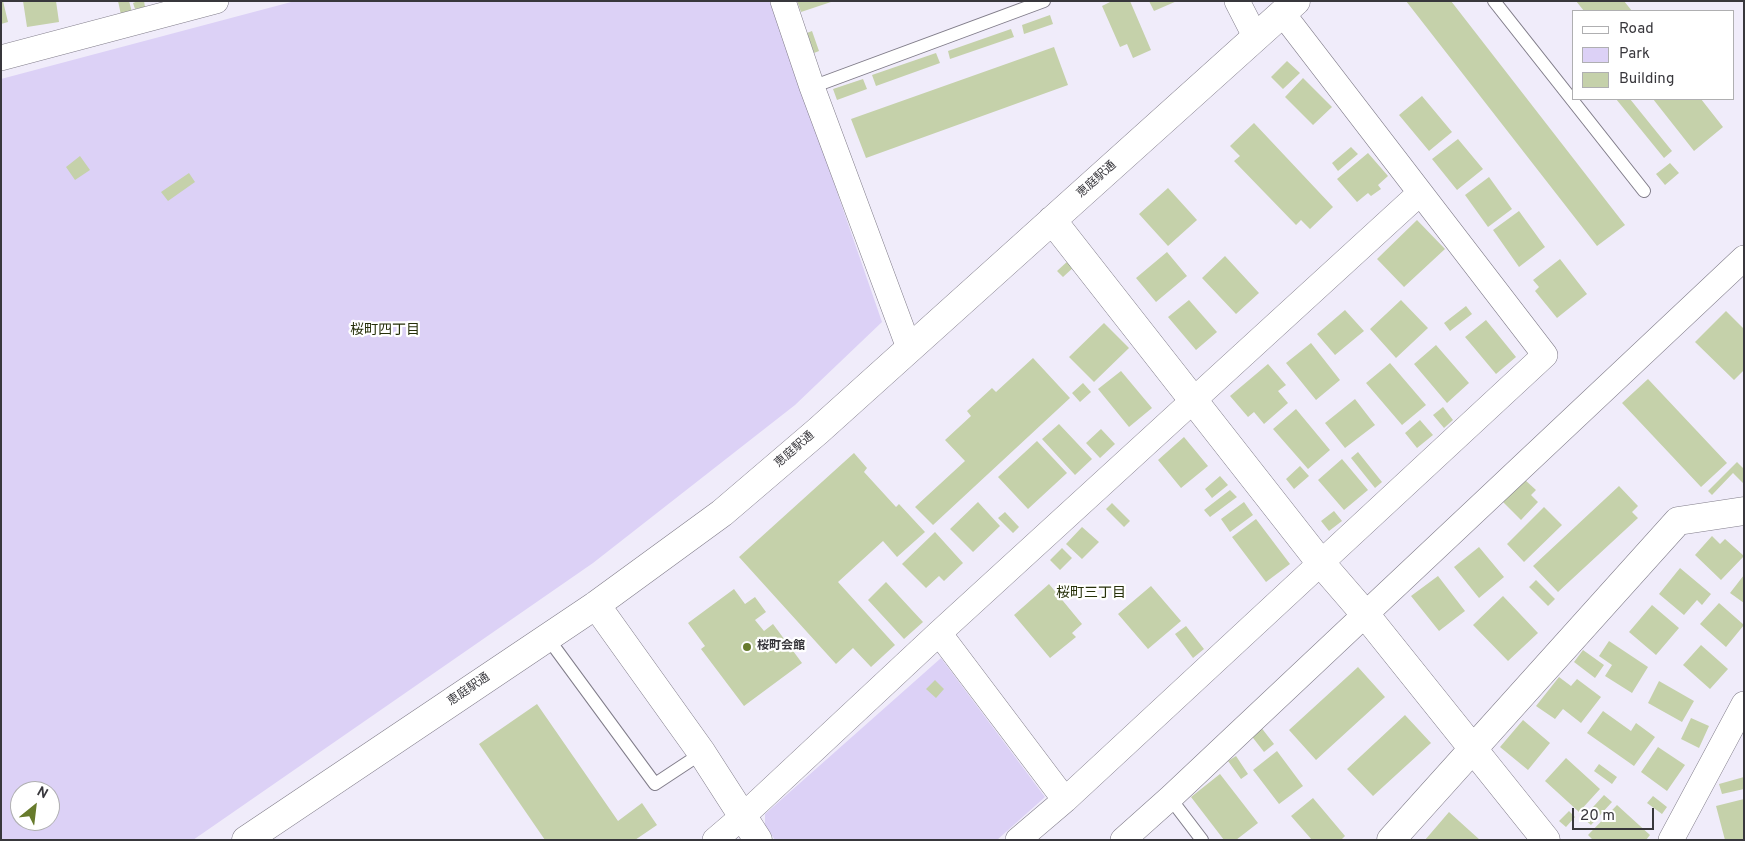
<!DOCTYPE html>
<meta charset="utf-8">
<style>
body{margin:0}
#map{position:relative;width:1745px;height:841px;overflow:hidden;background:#f0ecfa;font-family:Overpass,sans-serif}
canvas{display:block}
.frame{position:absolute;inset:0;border:2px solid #38373c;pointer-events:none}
.legend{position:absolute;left:1572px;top:10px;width:162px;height:90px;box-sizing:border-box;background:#fff;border:1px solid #afafb1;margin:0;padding:6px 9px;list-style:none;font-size:15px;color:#38373c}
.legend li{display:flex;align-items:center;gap:10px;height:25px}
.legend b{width:25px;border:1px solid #afafb1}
.north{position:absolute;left:10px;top:781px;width:50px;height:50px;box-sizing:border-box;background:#fff;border:1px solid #afafb1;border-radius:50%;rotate:29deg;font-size:14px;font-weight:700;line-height:20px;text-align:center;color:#38373c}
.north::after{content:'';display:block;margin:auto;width:18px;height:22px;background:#677b2c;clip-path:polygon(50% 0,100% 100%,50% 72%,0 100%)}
.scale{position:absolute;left:1572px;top:808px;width:82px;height:22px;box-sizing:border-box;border:2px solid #38373c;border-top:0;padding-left:6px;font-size:15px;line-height:18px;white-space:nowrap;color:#38373c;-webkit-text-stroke:4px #fff;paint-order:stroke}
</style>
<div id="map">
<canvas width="1745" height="841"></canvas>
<div class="frame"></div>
<ul class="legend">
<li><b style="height:6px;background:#fff"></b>Road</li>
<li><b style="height:14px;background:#dcd1f6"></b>Park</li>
<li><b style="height:14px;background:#c5d1aa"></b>Building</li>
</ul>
<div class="north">N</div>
<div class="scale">20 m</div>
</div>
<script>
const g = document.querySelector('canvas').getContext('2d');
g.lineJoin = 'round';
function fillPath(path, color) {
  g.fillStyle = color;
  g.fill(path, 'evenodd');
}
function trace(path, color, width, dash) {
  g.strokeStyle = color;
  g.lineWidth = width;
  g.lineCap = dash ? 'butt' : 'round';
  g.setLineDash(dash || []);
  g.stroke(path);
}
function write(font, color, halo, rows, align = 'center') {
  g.font = font + ' Overpass,"Noto Sans JP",sans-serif';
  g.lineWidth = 4.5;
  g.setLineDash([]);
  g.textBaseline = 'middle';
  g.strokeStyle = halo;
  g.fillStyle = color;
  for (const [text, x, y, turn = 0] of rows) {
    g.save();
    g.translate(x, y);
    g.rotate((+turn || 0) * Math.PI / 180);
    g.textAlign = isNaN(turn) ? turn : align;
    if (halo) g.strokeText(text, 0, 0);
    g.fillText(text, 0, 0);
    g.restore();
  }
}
const green = new Path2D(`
 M295 1H771L882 322 795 405 593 563 193 840H1V79ZM20 791H50V821H20Z
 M941 658 1045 797 997 840H775L765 826V814Z`);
const building = new Path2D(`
 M1 1H3L8 22 1 24Z
 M23 1H56L59 22 27 27Z
 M118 1H129L132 12 121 15Z
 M138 1H144L145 7 135 9 133 3Z
 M797 1H831V2L801 12Z
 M1112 1H1130L1151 50 1133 58 1127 44 1120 47 1102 6Z
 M1149 1H1177L1154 11Z
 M1406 1H1451L1625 225 1597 246Z
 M1576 1H1624L1632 11H1584Z
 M1050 15 1053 24 1024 34 1022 25Z
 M1011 29 1014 37 950 59 948 51Z
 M812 31 819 51 814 53 807 33Z
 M1054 47 1068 85 866 158 851 119Z
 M936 53 940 63 876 86 872 75Z
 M1287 61 1300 73 1283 89 1271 77Z
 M1303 78 1332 107 1313 125 1285 97Z
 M863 79 867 89 837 100 833 89Z
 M1422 96 1452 132 1429 151 1399 115Z
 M1616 99H1630L1672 151 1664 158Z
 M1653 99H1701L1723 127 1694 151Z
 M1254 123 1333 207 1310 229 1301 220 1296 225 1234 161 1240 156 1230 146Z
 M1458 139 1483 169 1457 190 1432 159Z
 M1351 147 1358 154 1338 171 1332 163Z
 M1368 153 1388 176 1378 185 1381 189 1371 196 1368 193 1357 202 1337 179Z
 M80 156 90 170 75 180 66 167Z
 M1670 163 1679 173 1665 185 1656 174Z
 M189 173 195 182 168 201 161 192Z
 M1489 177 1512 209 1488 227 1465 195Z
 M1168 188 1197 220 1168 246 1139 214Z
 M1519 211 1545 247 1519 267 1493 230Z
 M1417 220 1445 249 1404 287 1377 259Z
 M1167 252 1187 276 1156 302 1136 278Z
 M1225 256 1259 293 1236 314 1202 278Z
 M1560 259 1587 294 1557 318 1535 291 1539 287 1533 280Z
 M1069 260 1075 266 1063 277 1057 271Z
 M1189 300 1217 332 1196 350 1168 317Z
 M1401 300 1428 328 1396 358 1370 329Z
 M1466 306 1472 314 1450 331 1444 323Z
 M1345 310 1364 331 1335 355 1317 334Z
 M1726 311 1744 329V370L1734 380 1695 342Z
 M1486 320 1516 357 1496 374 1465 337Z
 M1104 323 1129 348 1094 382 1069 357Z
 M1311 343 1340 380 1316 400 1286 363Z
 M1436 345 1469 383 1447 403 1414 364Z
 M1033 358 1070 398 933 525 915 507 965 461 945 440 971 416 967 411 992 388 996 392Z
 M1390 363 1426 405 1402 425 1366 383Z
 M1268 364 1286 385 1278 391 1288 403 1264 424 1254 412 1248 417 1230 396Z
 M1121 371 1152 408 1129 427 1098 389Z
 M1648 379 1727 463 1701 487 1622 403Z
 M1083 383 1091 392 1080 402 1072 393Z
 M1355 399 1375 425 1345 448 1325 423Z
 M1443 407 1453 420 1444 428 1433 415Z
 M1296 409 1330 450 1308 469 1273 429Z
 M1420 420 1433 435 1417 448 1405 433Z
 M1059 424 1092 459 1075 475 1042 439Z
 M1101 429 1115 444 1100 458 1086 443Z
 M1184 437 1208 466 1181 488 1158 460Z
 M1037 441 1067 473 1028 509 998 477Z
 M1358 452 1382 482 1375 488 1351 458Z
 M854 453 867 468 864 472 896 507 899 504 925 532 897 557 883 541 838 582 895 645 871 667 853 648 836 664 739 557Z
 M1342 459 1368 490 1344 510 1318 480Z
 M1737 462 1744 469V484L1733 473 1712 495 1708 491Z
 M1300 466 1309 476 1294 489 1286 479Z
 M1220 476 1228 485 1212 498 1205 489Z
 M1525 480 1536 490 1531 495 1538 502 1521 520 1503 502Z
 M1619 486 1638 506 1632 512 1638 518 1558 592 1533 566Z
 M1230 490 1237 497 1210 517 1204 510Z
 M978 502 1000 526 973 552 950 529Z
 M1244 502 1253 515 1230 532 1221 519Z
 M1112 503 1130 521 1124 527 1106 509Z
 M1544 507 1562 525 1524 562 1507 544Z
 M1334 511 1342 521 1329 531 1321 521Z
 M1005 512 1019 527 1013 533 998 518Z
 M1256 519 1290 564 1266 582 1232 537Z
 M1082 527 1099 542 1082 559 1066 544Z
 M935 532 963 563 944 581 939 576 926 588 902 564Z
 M1712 536 1720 544 1725 539 1744 556 1721 580 1695 555Z
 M1479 547 1504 577 1479 598 1454 567Z
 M1062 548 1072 558 1060 570 1050 560Z
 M1680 568 1711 594 1702 605 1697 600 1684 615 1659 594Z
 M1744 575V603L1730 593Z
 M1438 576 1465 611 1439 631 1411 596Z
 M1536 580 1555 599 1548 606 1529 587Z
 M886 582 923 622 904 639 868 600Z
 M1049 584 1082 624 1072 633 1076 637 1050 658 1014 615Z
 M1151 586 1181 621 1148 649 1118 614Z
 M734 589 745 604 755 597 766 612 755 620 764 631 773 624 802 663 744 706 701 649 705 646 688 623Z
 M1503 596 1538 633 1508 661 1473 625Z
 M1719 603 1744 625 1726 647 1700 624Z
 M1652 605 1679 628 1656 655 1629 632Z
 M1186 626 1204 649 1193 658 1175 634Z
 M1609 641 1648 667 1632 693 1605 676 1612 665 1599 656Z
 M1701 645 1728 669 1710 689 1683 665Z
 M1583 650 1604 665 1595 678 1574 662Z
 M1358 667 1385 697 1316 760 1289 730Z
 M1559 677 1571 686 1577 679 1601 697 1581 723 1563 709 1555 719 1536 706Z
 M935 680 944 689 936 698 926 689Z
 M1659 681 1694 701 1682 722 1648 703Z
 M537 704 618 821 642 803 657 825 635 840H545L479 744Z
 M1603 711 1631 731 1636 723 1655 737 1634 766 1587 733Z
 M1405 715 1431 743 1373 796 1347 769Z
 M1691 718 1709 726 1699 748 1681 739Z
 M1523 720 1550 743 1528 770 1500 747Z
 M1260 726 1274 744 1264 752 1250 734Z
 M1658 747 1685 765 1667 791 1641 772Z
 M1277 751 1303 786 1279 804 1253 770Z
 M1236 756 1248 774 1241 779 1228 761Z
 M1566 758 1600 789 1579 812 1545 781Z
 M1599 764 1617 777 1612 784 1594 771Z
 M1220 774 1258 823 1236 840H1224L1191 797Z
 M1744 777V789L1722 794 1719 784Z
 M1604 795 1612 802 1591 825 1583 818Z
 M1653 796 1667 807 1662 814 1647 803Z
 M1313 798 1345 836 1341 840H1312L1291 816Z
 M1744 799V840H1725L1716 806Z
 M1617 805 1650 835 1646 840H1593L1588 835Z
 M1569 811 1575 817 1566 827 1559 821Z
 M1449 812 1480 840H1425Z`);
const service = new Path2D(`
 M1494 1 1644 191
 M812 87 1044 1
 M547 637 655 784 702 753
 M1170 798 1202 840`);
const minor = new Path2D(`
 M783 1 812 87 909 348
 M1237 1 1256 38
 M1 58 216 1
 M939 633 1065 800
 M715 840 743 816 939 633 1420 193
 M1018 840 1065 800 1545 355 1283 14
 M1123 840 1170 798 1744 258
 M1671 840 1744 704`);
const tertiary = new Path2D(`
 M1052 220 1320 562 1365 614 1546 840
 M596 605 702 753 758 840
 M246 840 596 605 722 513 818 431 1296 1
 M1391 840 1678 521 1744 511`);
const markers = [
 [747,647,5,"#677b2c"]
];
const streetNames = [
 ["恵庭駅通",1097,180,-42],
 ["恵庭駅通",795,450,-41],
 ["恵庭駅通",469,690,-34]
];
const poiNames = [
 ["桜町会館",757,647]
];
const neighbourhoodNames = [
 ["桜町四丁目",385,331],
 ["桜町三丁目",1091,594]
];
fillPath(green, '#dcd1f6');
fillPath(building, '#c5d1aa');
trace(service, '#817d8a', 14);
trace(minor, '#817d8a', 26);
trace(tertiary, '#817d8a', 29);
trace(service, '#fff', 12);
trace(minor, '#fff', 25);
trace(tertiary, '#fff', 28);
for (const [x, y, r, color] of markers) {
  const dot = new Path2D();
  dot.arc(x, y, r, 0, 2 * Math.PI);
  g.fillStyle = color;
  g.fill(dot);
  trace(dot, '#fff', 2);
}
write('12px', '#38373c', '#fff', streetNames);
write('bold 12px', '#38373c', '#fff', poiNames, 'left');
write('14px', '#263009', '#fff', neighbourhoodNames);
</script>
